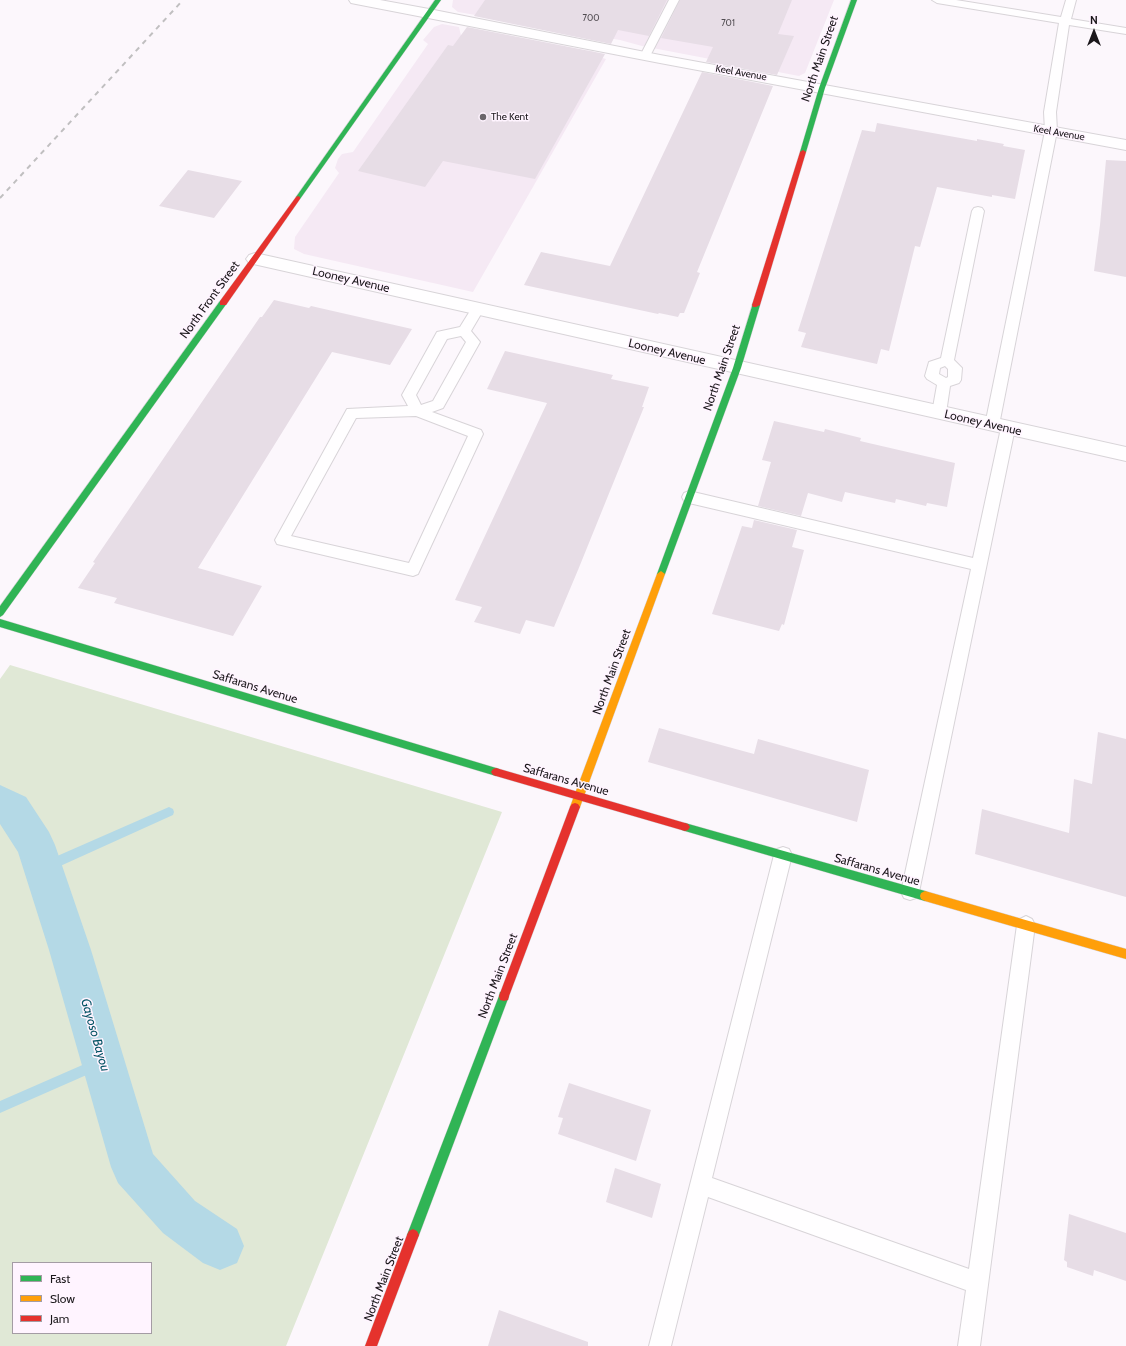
<!DOCTYPE html>
<style>
body{margin:0}
#map{position:relative;width:1126px;height:1346px;overflow:hidden;background:#fcf7fc;font-family:Cabin,sans-serif}
canvas{display:block}
.legend{position:absolute;left:12px;top:1262px;width:140px;height:72px;box-sizing:border-box;background:#fff4ff;border:1px solid #a49ca4;margin:0;padding:5px 7px;list-style:none;font-size:12px;color:#1b171b}
.legend li{display:flex;align-items:center;gap:8px;height:20px}
.legend b{width:20px;border:1px solid #a49ca4}
.north{position:absolute;left:1074px;top:12px;width:40px;height:40px;-webkit-text-stroke:3px #fff4ff;paint-order:stroke;rotate:0deg;font-size:11px;font-weight:700;line-height:16px;text-align:center;color:#1b171b}
.north::after{content:'';display:block;margin:auto;width:14px;height:18px;background:#1b171b;clip-path:polygon(50% 0,100% 100%,50% 72%,0 100%)}
</style>
<div id="map">
<canvas width="1126" height="1346"></canvas>
<ul class="legend">
<li><b style="height:5px;background:#30b455"></b>Fast</li>
<li><b style="height:5px;background:#ff9f0a"></b>Slow</li>
<li><b style="height:5px;background:#e5322d"></b>Jam</li>
</ul>
<div class="north">N</div>
</div>
<script>
const g = document.querySelector('canvas').getContext('2d');
g.lineJoin = 'round';
function fillPath(path, color) {
  g.fillStyle = color;
  g.fill(path, 'evenodd');
}
function trace(path, color, width, dash) {
  g.strokeStyle = color;
  g.lineWidth = width;
  g.lineCap = dash ? 'butt' : 'round';
  g.setLineDash(dash || []);
  g.stroke(path);
}
function write(font, color, halo, rows, align = 'center') {
  g.font = font + ' Cabin,sans-serif';
  g.lineWidth = 3;
  g.setLineDash([]);
  g.textBaseline = 'middle';
  g.strokeStyle = halo;
  g.fillStyle = color;
  for (const [text, x, y, turn = 0] of rows) {
    g.save();
    g.translate(x, y);
    g.rotate((+turn || 0) * Math.PI / 180);
    g.textAlign = isNaN(turn) ? turn : align;
    if (halo) g.strokeText(text, 0, 0);
    g.fillText(text, 0, 0);
    g.restore();
  }
}
const built = new Path2D(`
 M453 0H834L805 73 799 76 642 46 620 40 458 12 452 7Z
 M442 24 459 27 462 40 564 46 567 48 591 51 597 53 599 57 606 59 473 292 304 254 294 249 295 237 339 173 335 168 338 159 342 154 353 152 428 44 423 40 434 27Z`);
const green = new Path2D(`
 M10 665 502 812 286 1346H0V679ZM13 1263H151V1333H13Z`);
const stream = new Path2D(`
 M169 807 173 809 174 812 173 815 47 872 43 873 39 872 37 868 39 864Z
 M103 1056 107 1058 109 1062 107 1066 0 1113V1101Z`);
const canal = new Path2D(`
 M0 785 26 797 49 832 55 845 91 950 153 1154 195 1201 237 1229 244 1246 237 1263 220 1270 203 1263 163 1233 118 1183 111 1167 49 950 18 852 0 824Z`);
const building = new Path2D(`
 M485 0H667L649 36 618 30 611 44 474 16Z
 M680 0H792L778 34 794 36 777 75 706 62 713 47 661 38Z
 M467 27 605 54 535 179 443 161 425 187 358 171 448 45 453 46Z
 M702 72 773 86 697 272 700 273 684 313H680L678 317 659 313 658 314 524 285 541 252 610 266Z
 M877 123 977 141V139L1004 144 1003 146 1025 150 1015 199 992 195V197L937 187 920 247 915 246 889 351 881 349 877 364 801 347 806 333 798 331 862 130 875 132Z
 M1106 160 1126 161V277L1094 271 1100 225Z
 M188 170 242 181 214 218 159 206Z
 M274 300 309 308 311 306 412 329 390 365 332 352 198 568 262 586 233 636 114 603 117 598 78 588 95 563 93 562 208 393 260 317H262Z
 M505 351 613 375 611 379 649 387 642 407H644L578 570 554 627 526 620 520 634 474 622 482 607 455 600 547 403 487 389Z
 M774 421 824 432 825 429 861 438 860 441 955 463 947 507 927 503 926 506 896 499 895 503 845 492 842 502 808 493 801 516 758 506 771 462 762 460Z
 M754 520 797 530 792 547 804 550 784 625 782 624 779 631 712 614 742 526 752 528Z
 M659 728 754 754 758 739 869 770 857 822 648 762Z
 M1098 732 1126 739V897L975 854 982 809 1069 833 1074 779 1092 784Z
 M569 1083 651 1110 636 1161 558 1134 563 1118 558 1117Z
 M615 1168 661 1184 652 1218 606 1202Z
 M1069 1214 1126 1233V1281L1094 1270 1093 1276 1067 1267V1262L1064 1260Z
 M499 1310 588 1342V1346H488Z`);
const lane = new Path2D(`
 M669 0H679L650 56 645 59 641 58 640 56Z
 M932 0H956L1061 17 1066 0H1076L1071 19 1126 28V34L1069 25 1056 112 1057 131 999 425 997 429 992 430 987 429 985 425 1045 131 1044 112 1059 23 937 3Z
 M978 207 982 208 984 211 954 360 962 368 961 380 959 383 950 386 946 413 944 417 939 418 934 417 932 413 937 385 927 379 925 376 929 362 941 358 972 211 974 208ZM945 366 948 369V377L946 378 939 374 940 368Z
 M478 305 483 306 484 309 471 331 480 342 443 408 432 412 481 430 483 434 418 574 413 576 277 544 275 540 347 409 408 406 402 395 437 332 460 327 473 306ZM461 336 466 342 433 401 421 405 416 395 447 339ZM416 416 468 436 409 563 291 536 356 418Z
 M1008 423 1013 424 1015 428 919 892 916 898 910 900 904 898 901 892 971 569 689 503 684 501 682 497 684 493 689 491 973 558 1001 428 1003 424Z
 M783 847 789 849 792 855 712 1178 969 1269 1017 925 1020 919 1026 916 1032 919 1035 925 980 1346H958L966 1290 708 1197 671 1346H649L774 855 777 849Z`);
const street = new Path2D(`
 M349 0H380L429 9 660 55 1126 140V150L660 63 356 4 351 3Z
 M255 253 1126 447V461L249 263 246 259 249 255Z`);
const fast = new Path2D(`
 M435 0H441L300 199H296V197Z
 M851 0H857L825 88 806 152 801 153 800 152 819 88Z
 M220 301H223L227 303 3 615 0 617V606Z
 M753 303H756L760 305 741 368 665 574 661 577 658 576 657 574 733 368Z
 M0 619 496 768 499 769 501 772 499 775 496 776 0 627Z
 M685 823 925 891 929 893 930 896 929 899 925 901 685 831 682 830 680 827 682 824Z
 M504 991 508 992 509 996 419 1235 417 1239 413 1241 409 1239 407 1235 499 996 500 992Z`);
const slow = new Path2D(`
 M661 571 665 574 580 807 578 810 575 811 572 810 570 807 657 574Z
 M925 891 1126 949V959L925 901 921 899 920 896 921 893Z`);
const jam = new Path2D(`
 M803 150 806 152 760 305 756 307H753L752 305 800 152Z
 M298 196 300 197V199L226 305H220V301L296 197Z
 M496 768 685 823 688 824 690 827 688 830 685 831 496 776 493 775 491 772 493 769Z
 M575 803 578 804 580 807 509 996 508 1000 504 1001 500 1000 499 996 570 807 572 804Z
 M413 1229 417 1231 419 1235 377 1346H365L407 1235 409 1231Z`);
const rail = new Path2D(`
 M0 198 183 0`);
const markers = [
 [483,117,4,"#6a656a"]
];
const farNumbernames = [
 ["700",591,18],
 ["701",728,23]
];
const farStreetnames = [
 ["Keel Avenue",741,73,10],
 ["Keel Avenue",1059,133,10]
];
const farPoinames = [
 ["The Kent",491,117]
];
const streetNames = [
 ["North Main Street",820,59,-71],
 ["Looney Avenue",351,280,13],
 ["North Front Street",210,300,-54],
 ["Looney Avenue",667,352,13],
 ["North Main Street",722,368,-71],
 ["Looney Avenue",983,423,13],
 ["North Main Street",612,672,-70],
 ["Saffarans Avenue",255,687,17],
 ["Saffarans Avenue",566,780,16],
 ["Saffarans Avenue",877,870,16],
 ["North Main Street",498,976,-69],
 ["North Main Street",384,1279,-69]
];
const waterNames = [
 ["Gayoso Bayou",95,1035,74]
];
fillPath(built, '#f5e9f4');
fillPath(green, '#e0e8d6');
fillPath(stream, '#b4d9e6');
fillPath(canal, '#b4d9e6');
fillPath(building, '#e7dde6');
trace(lane, '#d8d4d8', 2);
trace(street, '#d8d4d8', 2);
trace(fast, '#d8d4d8', 1);
trace(slow, '#d8d4d8', 1);
trace(jam, '#d8d4d8', 1);
fillPath(lane, '#fffeff');
fillPath(street, '#fffeff');
fillPath(fast, '#30b455');
fillPath(slow, '#ff9f0a');
fillPath(jam, '#e5322d');
trace(rail, '#c0bfc0', 2, [5, 5]);
for (const [x, y, r, color] of markers) {
  const dot = new Path2D();
  dot.arc(x, y, r, 0, 2 * Math.PI);
  g.fillStyle = color;
  g.fill(dot);
  trace(dot, '#fff4ff', 1.5);
}
write('9px', '#514c51', null, farNumbernames);
write('10px', '#1b171b', '#fff4ff', farStreetnames);
write('10px', '#1b171b', '#fff4ff', farPoinames, 'left');
write('12px', '#1b171b', '#fff4ff', streetNames);
write('italic 13px', '#075566', '#fff4ff', waterNames);
</script>
